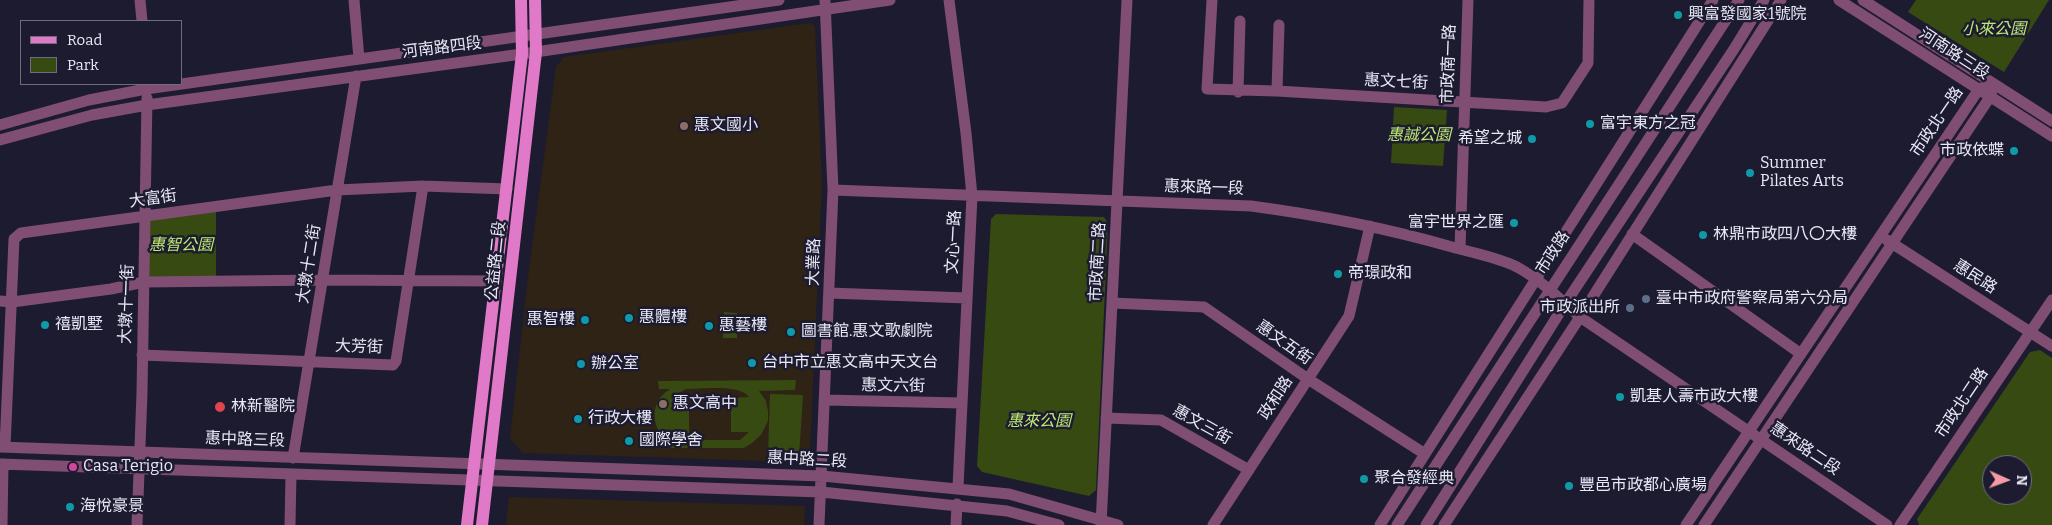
<!DOCTYPE html>
<meta charset="utf-8">
<style>
body{margin:0}
#map{position:relative;width:2052px;height:525px;overflow:hidden;background:#1d1b30;font-family:Bitter,serif}
canvas{display:block}
.legend{position:absolute;left:20px;top:20px;width:162px;height:65px;box-sizing:border-box;background:#1d1b30;border:1px solid #6e6d7f;margin:0;padding:6px 9px;list-style:none;font-size:15px;color:#e8e8f6}
.legend li{display:flex;align-items:center;gap:10px;height:25px}
.legend b{width:25px;border:1px solid #6e6d7f}
.north{position:absolute;left:1982px;top:455px;width:50px;height:50px;box-sizing:border-box;background:#1d1b30;border:1px solid #6e6d7f;border-radius:50%;rotate:92deg;font-size:14px;font-weight:700;line-height:20px;text-align:center;color:#e8e8f6}
.north::after{content:'';display:block;margin:auto;width:18px;height:22px;background:#f49aa4;clip-path:polygon(50% 0,100% 100%,50% 72%,0 100%)}
</style>
<div id="map">
<canvas width="2052" height="525"></canvas>
<ul class="legend">
<li><b style="height:6px;background:#e07ac8"></b>Road</li>
<li><b style="height:14px;background:#374a12"></b>Park</li>
</ul>
<div class="north">N</div>
</div>
<script>
const g = document.querySelector('canvas').getContext('2d');
g.lineJoin = 'round';
function fillPath(path, color) {
  g.fillStyle = color;
  g.fill(path, 'evenodd');
}
function trace(path, color, width, dash) {
  g.strokeStyle = color;
  g.lineWidth = width;
  g.lineCap = dash ? 'butt' : 'round';
  g.setLineDash(dash || []);
  g.stroke(path);
}
function write(font, color, halo, rows, align = 'center') {
  g.font = font + ' Bitter,"Noto Sans TC",serif';
  g.lineWidth = 5;
  g.setLineDash([]);
  g.textBaseline = 'middle';
  g.strokeStyle = halo;
  g.fillStyle = color;
  for (const [text, x, y, turn = 0] of rows) {
    g.save();
    g.translate(x, y);
    g.rotate((+turn || 0) * Math.PI / 180);
    g.textAlign = isNaN(turn) ? turn : align;
    if (halo) g.strokeText(text, 0, 0);
    g.fillText(text, 0, 0);
    g.restore();
  }
}
const education = new Path2D(`
 M810 23 815 26 822 185 810 451 797 462 523 453 510 439 528 277 556 67 564 57Z
 M509 497 805 506 804 525H506Z`);
const green = new Path2D(`
 M1916 0H2049L2004 72 1908 12Z
 M1394 107 1447 110 1443 166 1391 163Z
 M216 207V281L144 282 146 216Z
 M996 214 1104 217 1108 223 1096 490 1089 496 982 472 977 466 991 219Z
 M724 312 737 313V338H723Z
 M2040 350 2052 358V525H1919L1917 519 2030 352ZM1992 465H2022V495H1992Z
 M796 380 795 390 759 391 766 401 768 411V421L761 435 752 443 744 448H671C653 431 646 404 670 389H659L658 381ZM686 389C702 389 740 384 749 397L731 398V432H749L740 440H683L670 433H689V399L670 398Z
 M770 394 803 395 799 456 768 455Z`);
const minor = new Path2D(`
 M140 0 142 21
 M354 0 359 59
 M949 0 966 133 972 196 958 487
 M1212 0 1207 89 1277 91 1546 107 1562 103 1588 63 1589 0
 M1839 0 2052 136
 M1863 0 2052 121
 M1277 91 1279 25
 M1238 92 1240 21
 M0 125 89 100 146 89 779 0
 M0 140 92 115 147 105 522 54 890 0
 M833 190 1251 206C1319 215 1386 228 1452 247 1473 253 1497 257 1517 267 1541 280 1560 299 1580 317L1887 525
 M1632 234 1801 354
 M1887 240 2052 346
 M1460 249 1468 0
 M829 293 967 298
 M0 301 12 302 111 289 144 282 323 280 496 281
 M1112 303 1204 307 1308 379 1425 454
 M142 355 393 365 396 361 423 186
 M824 400 962 403
 M1106 418 1161 420 1249 470
 M0 447 822 476 1009 494 1118 525
 M5 447 14 239 21 233 337 190 423 186 507 189
 M293 458 356 76
 M0 464 821 492 1007 511 1059 525
 M2 525 3 464
 M137 525 142 393 147 98
 M290 525 291 474
 M819 525 833 190 825 0
 M956 525 957 504
 M1101 525 1127 0
 M1213 525 1349 316 1370 226
 M1380 525 1713 0
 M1397 525 1739 0
 M1426 525 1565 304 1734 49 1764 0
 M1444 525 1580 317 1781 0
 M1686 525 1979 89 1994 84
 M1704 525 1990 97 1994 84
 M1900 525 2052 300`);
const major = new Path2D(`
 M467 525 522 54 521 0
 M482 525 536 52 535 0`);
const markers = [
 [1678,15,5,"#0f9aa8"],
 [1590,124,5,"#0f9aa8"],
 [684,126,5,"#8d6e63"],
 [1532,139,5,"#0f9aa8"],
 [2014,151,5,"#0f9aa8"],
 [1750,173,5,"#0f9aa8"],
 [1514,223,5,"#0f9aa8"],
 [1703,235,5,"#0f9aa8"],
 [1338,274,5,"#0f9aa8"],
 [1646,299,5,"#5c6f8a"],
 [1630,308,5,"#5c6f8a"],
 [629,318,5,"#0f9aa8"],
 [585,320,5,"#0f9aa8"],
 [45,325,5,"#0f9aa8"],
 [709,326,5,"#0f9aa8"],
 [791,332,5,"#0f9aa8"],
 [752,363,5,"#0f9aa8"],
 [581,364,5,"#0f9aa8"],
 [1620,397,5,"#0f9aa8"],
 [663,404,5,"#8d6e63"],
 [220,407,6,"#e0444e"],
 [578,419,5,"#0f9aa8"],
 [629,441,5,"#0f9aa8"],
 [73,467,5,"#d1479c"],
 [1364,479,5,"#0f9aa8"],
 [1569,486,5,"#0f9aa8"],
 [70,507,5,"#0f9aa8"]
];
const poiNames = [
 ["興富發國家1號院",1688,15],
 ["富宇東方之冠",1600,124],
 ["惠文國小",694,126],
 ["希望之城",1522,139,"right"],
 ["市政依蝶",2004,151,"right"],
 ["Summer",1760,164],
 ["Pilates Arts",1760,182],
 ["富宇世界之匯",1504,223,"right"],
 ["林鼎市政四八〇大樓",1713,235],
 ["帝璟政和",1348,274],
 ["臺中市政府警察局第六分局",1656,299],
 ["市政派出所",1620,308,"right"],
 ["惠體樓",639,318],
 ["惠智樓",575,320,"right"],
 ["禧凱墅",55,325],
 ["惠藝樓",719,326],
 ["圖書館.惠文歌劇院",801,332],
 ["台中市立惠文高中天文台",762,363],
 ["辦公室",591,364],
 ["凱基人壽市政大樓",1630,397],
 ["惠文高中",673,404],
 ["林新醫院",231,407],
 ["行政大樓",588,419],
 ["國際學舍",639,441],
 ["Casa Terigio",83,467],
 ["聚合發經典",1374,479],
 ["豐邑市政都心廣場",1579,486],
 ["海悅豪景",80,507]
];
const parkNames = [
 ["小來公園",1994,30],
 ["惠誠公園",1419,136],
 ["惠智公園",181,246],
 ["惠來公園",1039,422]
];
const streetNames = [
 ["河南路四段",442,48,-7],
 ["河南路三段",1954,54,33],
 ["市政南一路",1449,64,-88],
 ["惠文七街",1396,82,3],
 ["市政北一路",1937,122,-56],
 ["惠來路一段",1204,188,2],
 ["大富街",153,199,-8],
 ["文心一路",954,242,-87],
 ["市政路",1553,253,-57],
 ["公益路二段",496,261,-84],
 ["大業路",814,262,-88],
 ["市政南二路",1098,262,-87],
 ["大墩十二街",309,264,-81],
 ["惠民路",1975,277,33],
 ["大墩十一街",127,304,-88],
 ["惠文五街",1284,343,35],
 ["大芳街",359,347,2],
 ["惠文六街",893,386,1],
 ["政和路",1276,398,-57],
 ["市政北二路",1962,403,-56],
 ["惠文三街",1202,425,29],
 ["惠中路三段",245,440,2],
 ["惠來路二段",1805,449,34],
 ["惠中路二段",807,460,3]
];
fillPath(education, '#2e2314');
fillPath(green, '#374a12');
trace(minor, '#7f4e72', 11);
trace(major, '#e07ac8', 12);
for (const [x, y, r, color] of markers) {
  const dot = new Path2D();
  dot.arc(x, y, r, 0, 2 * Math.PI);
  g.fillStyle = color;
  g.fill(dot);
  trace(dot, '#1d1b30', 2);
}
write('16px', '#e8e8f6', '#1d1b30', poiNames, 'left');
write('italic 16px', '#bde972', '#1d1b30', parkNames);
write('16px', '#e8e8f6', '#1d1b30', streetNames);
</script>
